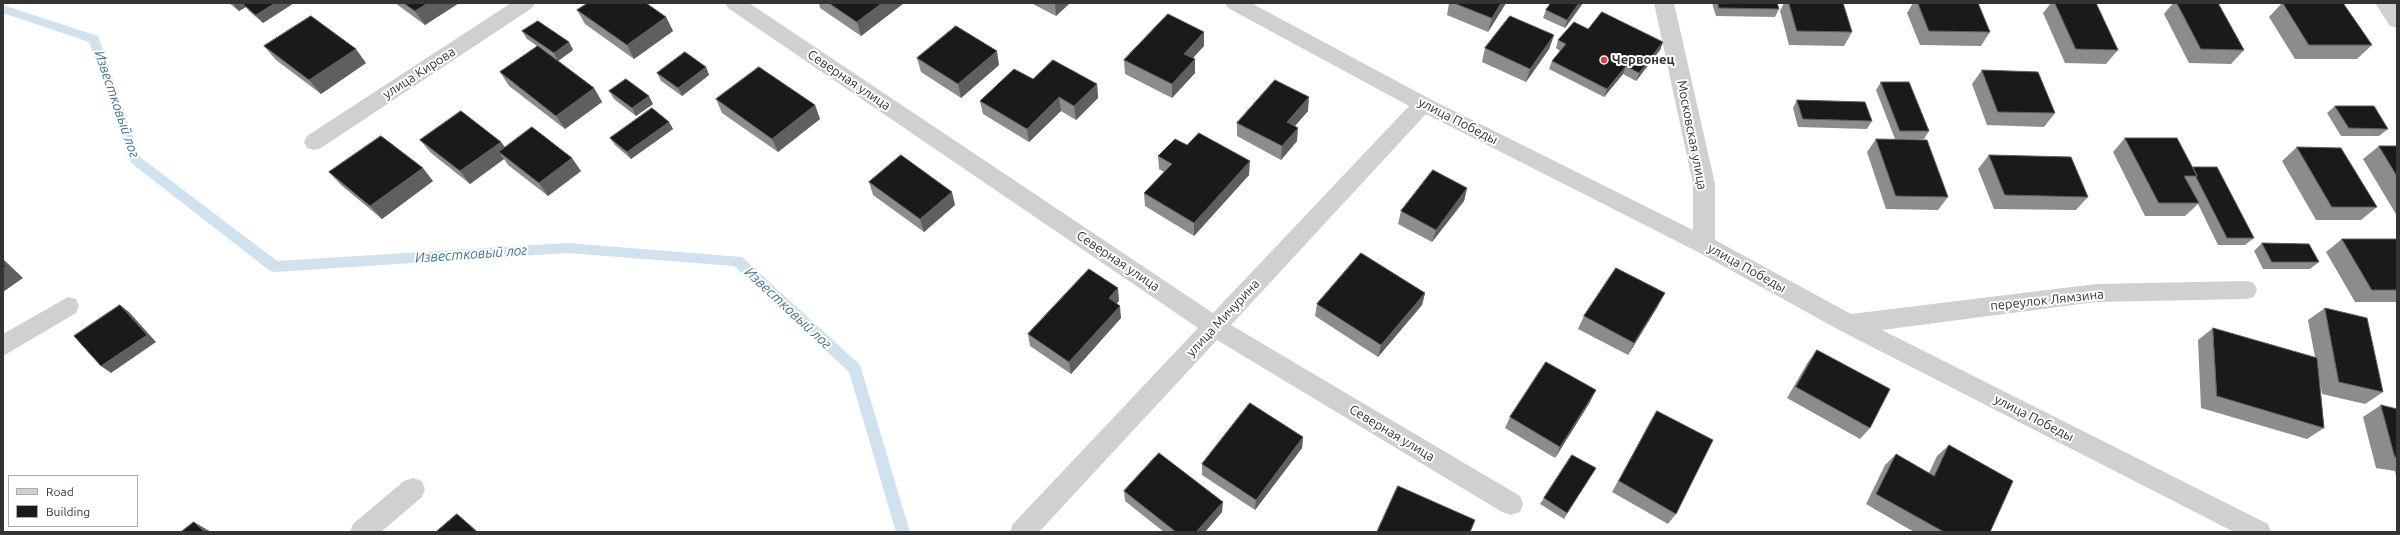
<!DOCTYPE html>
<meta charset="utf-8">
<style>
body{margin:0}
#map{position:relative;width:2400px;height:535px;overflow:hidden;background:#fff;font-family:Ubuntu,sans-serif}
canvas{display:block}
.frame{position:absolute;inset:0;border:4px solid #333;pointer-events:none}
.legend{position:absolute;left:8px;top:475px;width:130px;height:52px;box-sizing:border-box;background:#fff;border:1px solid #adadad;margin:0;padding:5px 7px;list-style:none;font-size:12px;color:#333}
.legend li{display:flex;align-items:center;gap:8px;height:20px}
.legend b{width:20px;border:1px solid #adadad}
</style>
<div id="map">
<canvas width="2400" height="535"></canvas>
<div class="frame"></div>
<ul class="legend">
<li><b style="height:5px;background:#d0d0d0"></b>Road</li>
<li><b style="height:11px;background:#1a1a1a"></b>Building</li>
</ul>
</div>
<script>
const g = document.querySelector('canvas').getContext('2d');
g.lineJoin = 'round';
function fillPath(path, color) {
  g.fillStyle = color;
  g.fill(path, 'evenodd');
}
function trace(path, color, width, dash) {
  g.strokeStyle = color;
  g.lineWidth = width;
  g.lineCap = dash ? 'butt' : 'round';
  g.setLineDash(dash || []);
  g.stroke(path);
}
function write(font, color, halo, rows, align = 'center') {
  g.font = font + ' Ubuntu,sans-serif';
  g.lineWidth = 4;
  g.setLineDash([]);
  g.textBaseline = 'middle';
  g.strokeStyle = halo;
  g.fillStyle = color;
  for (const [text, x, y, turn = 0] of rows) {
    g.save();
    g.translate(x, y);
    g.rotate((+turn || 0) * Math.PI / 180);
    g.textAlign = isNaN(turn) ? turn : align;
    if (halo) g.strokeText(text, 0, 0);
    g.fillText(text, 0, 0);
    g.restore();
  }
}
const stream = new Path2D(`
 M3 5 98 36 140 157 277 261 567 243 742 257 860 365 910 532H896L849 372 734 266 567 253 275 272 270 271 131 163 89 42 3 13Z`);
const minor = new Path2D(`
 M511 3H535L532 8 321 148 314 150 307 148 304 142 307 136Z
 M725 3H749L1213 313 1409 106 1228 8 1225 3H1251L1430 99 1693 230V184L1654 3H1674L1715 184V240L1851 314 2096 284 2246 281 2254 283 2257 290 2254 297 2246 299 2096 302 1882 330 2268 524 2271 532H2234L1841 331 1696 251 1426 114 1231 325 1520 496 1523 504 1520 512 1511 515 1502 512 1217 340 1039 532H1010L1013 524 1198 328 728 8Z
 M2375 3H2395L2397 6V28L2390 26Z
 M68 297 76 299 79 306 76 313 3 356V334Z
 M413 478 422 481 425 489 422 497 381 532H350L353 524 404 481Z`);
const wall = new Path2D(`
 M229 3H294L263 23 249 11 246 7 239 11Z
 M395 3H459L425 25Z
 M819 3H904L861 36 820 8Z
 M1031 3H1070L1056 16Z
 M1449 3H1506L1488 32 1447 15Z
 M1551 3H1583L1565 28 1543 18 1546 10Z
 M1712 3H1777L1779 9 1775 17 1716 16Z
 M1784 3H1843L1852 32 1844 46 1789 45 1780 11Z
 M1913 3H1978L1990 32 1981 46 1920 45 1907 13Z
 M2051 3H2096L2118 50 2106 64 2065 63 2043 13Z
 M2173 3H2218L2244 50 2231 64 2189 63 2164 14Z
 M2282 3H2343L2372 45 2357 59H2295L2269 17Z
 M577 10 666 17 673 31 634 59 585 24Z
 M1588 29 1663 42 1660 50 1636 81 1623 74 1604 97 1549 69 1552 61 1560 51 1556 48 1558 40Z
 M522 31 569 42 573 50 558 61 549 54 594 88 602 102 565 129 509 86 500 72 537 46 527 39Z
 M1204 32V46L1192 58 1195 73 1172 98 1125 74 1124 60Z
 M1554 35 1549 49 1526 82 1482 62 1485 48Z
 M264 46 366 63 321 94 276 60Z
 M917 58 999 65 961 98 921 72Z
 M706 67 709 75 682 96 661 81 657 73Z
 M1982 70 2055 113 2044 127 1987 125 1972 84Z
 M1033 79 1097 84 1098 98 1076 120 1061 111 1029 142 983 114 980 101Z
 M1881 82 1929 131 1924 139H1895L1876 90Z
 M609 91 653 104 636 116 614 99Z
 M716 99 815 105 820 119 778 152 722 113Z
 M1797 100 1872 121 1867 129 1798 127 1793 108Z
 M2335 106 2388 129 2379 136H2341L2327 113Z
 M1308 111 1295 126 1297 141 1281 160 1237 136V123Z
 M669 122 673 129 631 159 615 145 610 138Z
 M2125 138 2193 167 2254 238 2245 245H2218L2198 204 2185 216H2145L2113 152Z
 M1876 139 1948 197 1938 210 1886 209 1867 152Z
 M420 140 501 142 505 147 581 171 548 196 508 165 504 159 470 184 431 153Z
 M1187 145 1249 175 1194 236 1145 206 1144 193 1164 172 1159 169 1158 156Z
 M2379 146H2397V216L2363 159Z
 M2297 147 2377 207 2361 220H2316L2282 161Z
 M1989 155 2088 197 2076 210 1994 209 1978 169Z
 M329 172 433 181 382 219 341 185Z
 M869 182 955 205 924 232 873 195Z
 M1467 188 1464 201 1432 242 1398 224 1401 211Z
 M2342 239H2397V302H2355L2326 252Z
 M2262 243 2319 262 2310 269H2263L2254 251Z
 M1425 293 1422 305 1378 357 1315 316 1317 304Z
 M1119 301 1117 303 1121 318 1071 374 1030 346 1028 334Z
 M1658 306 1628 355 1578 329 1584 316Z
 M2325 308 2383 392 2365 404 2322 394 2320 382 2324 428 2307 439 2201 408 2198 340 2213 328 2315 357 2308 320Z
 M1817 350 1870 428 1860 439 1787 398 1808 362Z
 M1590 402 1555 458 1505 428 1510 417Z
 M2381 405 2397 409V480L2395 471 2376 468 2363 417Z
 M1657 411 1676 514 1668 524 1612 492 1650 422Z
 M1303 437 1302 448 1255 510 1202 475V464Z
 M1949 445 1990 532H1914L1866 504 1885 465 1896 454 1929 473 1937 456Z
 M1596 468 1564 519 1540 504 1544 498Z
 M1124 491 1222 512 1205 532H1164L1125 501Z`);
const shadedWall = new Path2D(`
 M232 3H253H242L246 7 239 11Z
 M275 3H294L263 23 256 15Z
 M428 3H459L425 25 415 11Z
 M882 3H904L861 36 857 22Z
 M1055 3H1070L1056 16Z
 M1501 3H1506L1488 32 1492 18Z
 M1579 3H1583L1565 28 1567 20Z
 M666 17 673 31 634 59 627 45Z
 M1204 32V46L1184 68V54Z
 M1554 35 1549 49 1526 82 1530 69Z
 M569 42 573 50 558 61 554 53Z
 M1663 42 1660 50 1636 81 1639 73Z
 M356 49 366 63 321 94 309 80Z
 M997 51 999 65 961 98 958 84Z
 M1195 59V73L1172 98V84Z
 M1626 66 1623 74 1604 97 1607 89Z
 M706 67 709 75 682 96 678 88Z
 M1097 84 1098 98 1076 120 1074 106Z
 M594 88 602 102 565 129 556 116Z
 M649 96 653 104 636 116 632 108Z
 M1059 97 1061 111 1029 142 1027 129Z
 M1309 97 1308 111 1286 136 1287 122Z
 M815 105 820 119 778 152 772 139Z
 M669 122 673 129 631 159 627 152Z
 M1298 128 1297 141 1281 160 1282 146Z
 M501 142 510 155 499 152 504 159 470 184 460 171Z
 M572 158 581 171 548 196 539 183Z
 M1250 161 1249 175 1194 236V223Z
 M423 168 433 181 382 219 370 206Z
 M1467 188 1464 201 1432 242 1436 230Z
 M952 192 955 205 924 232 920 219Z
 M3 259 23 278 3 292Z
 M1118 288 1119 301 1110 310 1109 298Z
 M1425 293 1422 305 1378 357 1381 345Z
 M1665 293 1658 306 1628 355 1634 343Z
 M120 305 129 312 156 342 111 373 101 366Z
 M1120 306 1121 318 1071 374 1069 362Z
 M1596 390 1590 402 1555 458 1560 447Z
 M1303 437 1302 448 1255 510 1256 500Z
 M1223 502 1222 512 1205 532H1196Z
 M457 514 469 524 478 532H477Z
 M194 522 211 532H205Z`);
const building = new Path2D(`
 M242 3H275L256 15Z
 M404 3H428L415 11Z
 M588 3H646L666 17 627 45 577 10Z
 M829 3H882L857 22Z
 M1454 3H1501L1492 18Z
 M1551 3H1579L1567 20 1546 10Z
 M1718 3H1777L1779 9 1719 8Z
 M1789 3H1843L1852 32 1797 31Z
 M1918 3H1978L1990 32 1929 31Z
 M2055 3H2096L2118 50 2076 49Z
 M2177 3H2218L2244 50 2201 49Z
 M2283 3H2343L2372 45H2309Z
 M1602 12 1663 42 1639 73 1626 66 1607 89 1552 61 1566 44 1558 40 1574 22 1588 29Z
 M1168 14 1204 32 1184 54 1195 59 1172 84 1124 60Z
 M311 16 356 49 309 80 264 46Z
 M1510 16 1554 35 1530 69 1485 48Z
 M538 21 569 42 554 53 522 31Z
 M956 26 997 51 958 84 917 58Z
 M538 46 594 88 556 116 500 72Z
 M685 52 706 67 678 88 657 73Z
 M1053 60 1097 84 1074 106 1059 97 1027 129 980 101 1014 69 1033 79Z
 M759 67 815 105 772 139 716 99Z
 M1982 70 2038 72 2055 113 1998 112Z
 M626 79 649 96 632 108 609 91Z
 M1275 80 1309 97 1287 122 1298 128 1282 146 1237 123Z
 M1881 82H1909L1929 131H1900Z
 M1797 100 1865 102 1872 121 1803 119Z
 M2335 106H2374L2388 129 2349 128Z
 M652 108 669 122 627 152 610 138Z
 M461 111 501 142 460 171 420 140Z
 M532 127 572 158 539 183 499 152Z
 M1199 133 1250 161 1194 223 1144 193 1172 164 1158 156 1175 139 1187 145Z
 M381 136 423 168 370 206 329 172Z
 M2125 138H2177L2197 176H2184L2199 203H2159Z
 M1876 139 1927 140 1948 197 1896 196Z
 M2379 146H2397V176Z
 M2297 147 2341 148 2377 207H2332Z
 M901 155 952 192 920 219 869 182Z
 M1989 155 2071 157 2088 197 2005 195Z
 M2193 167H2217L2254 238H2227L2196 177 2197 176Z
 M1433 170 1467 188 1436 230 1401 211Z
 M2342 239H2397V290H2372Z
 M2262 243 2309 244 2319 262H2272Z
 M1361 253 1425 293 1381 345 1317 304Z
 M3 263 6 266 3 268Z
 M1616 268 1665 293 1634 343 1584 316Z
 M1089 269 1118 288 1109 298 1120 306 1069 362 1028 334Z
 M120 305 147 335 101 366 74 336Z
 M2325 308 2367 318 2383 392 2339 382Z
 M2213 328 2317 358 2324 428 2217 396Z
 M1817 350 1890 389 1870 428 1796 387Z
 M1546 362 1596 390 1560 447 1510 417Z
 M1250 403 1303 437 1256 500 1202 464Z
 M2381 405 2397 409V457H2395Z
 M1657 411 1713 440 1676 514 1619 481Z
 M1949 445 2013 481 1990 532H1944L1876 494 1896 454 1934 476Z
 M1159 453 1223 502 1196 532H1176L1124 491Z
 M1572 455 1596 468 1567 513 1544 498Z
 M1398 486 1475 520 1470 532H1377Z
 M457 514 477 532H436Z
 M194 522 205 532H181Z`);
const markers = [
 [1604,60,4,"#e63946"]
];
const poiNames = [
 ["Червонец",1612,60]
];
const streetNames = [
 ["улица Кирова",419,73,-33],
 ["Северная улица",849,80,34],
 ["улица Победы",1458,121,27],
 ["Московская улица",1692,135,79],
 ["Северная улица",1118,261,34],
 ["улица Победы",1747,268,29],
 ["переулок Лямзина",2047,300,-6],
 ["улица Мичурина",1223,318,-47],
 ["улица Победы",2034,418,27],
 ["Северная улица",1392,433,31]
];
const waterNames = [
 ["Известковый лог",117,104,71],
 ["Известковый лог",471,254,-4],
 ["Известковый лог",788,308,43]
];
fillPath(stream, '#cfe2ee');
fillPath(minor, '#d0d0d0');
fillPath(wall, '#8c8c8c');
fillPath(shadedWall, '#5f5f5f');
fillPath(building, '#1a1a1a');
trace(building, '#5f5f5f', 1);
for (const [x, y, r, color] of markers) {
  const dot = new Path2D();
  dot.arc(x, y, r, 0, 2 * Math.PI);
  g.fillStyle = color;
  g.fill(dot);
  trace(dot, '#fff', 1.5);
}
write('bold 13px', '#333', '#fff', poiNames, 'left');
write('13px', '#333', '#fff', streetNames);
write('italic 14px', '#3f7597', '#fff', waterNames);
</script>
